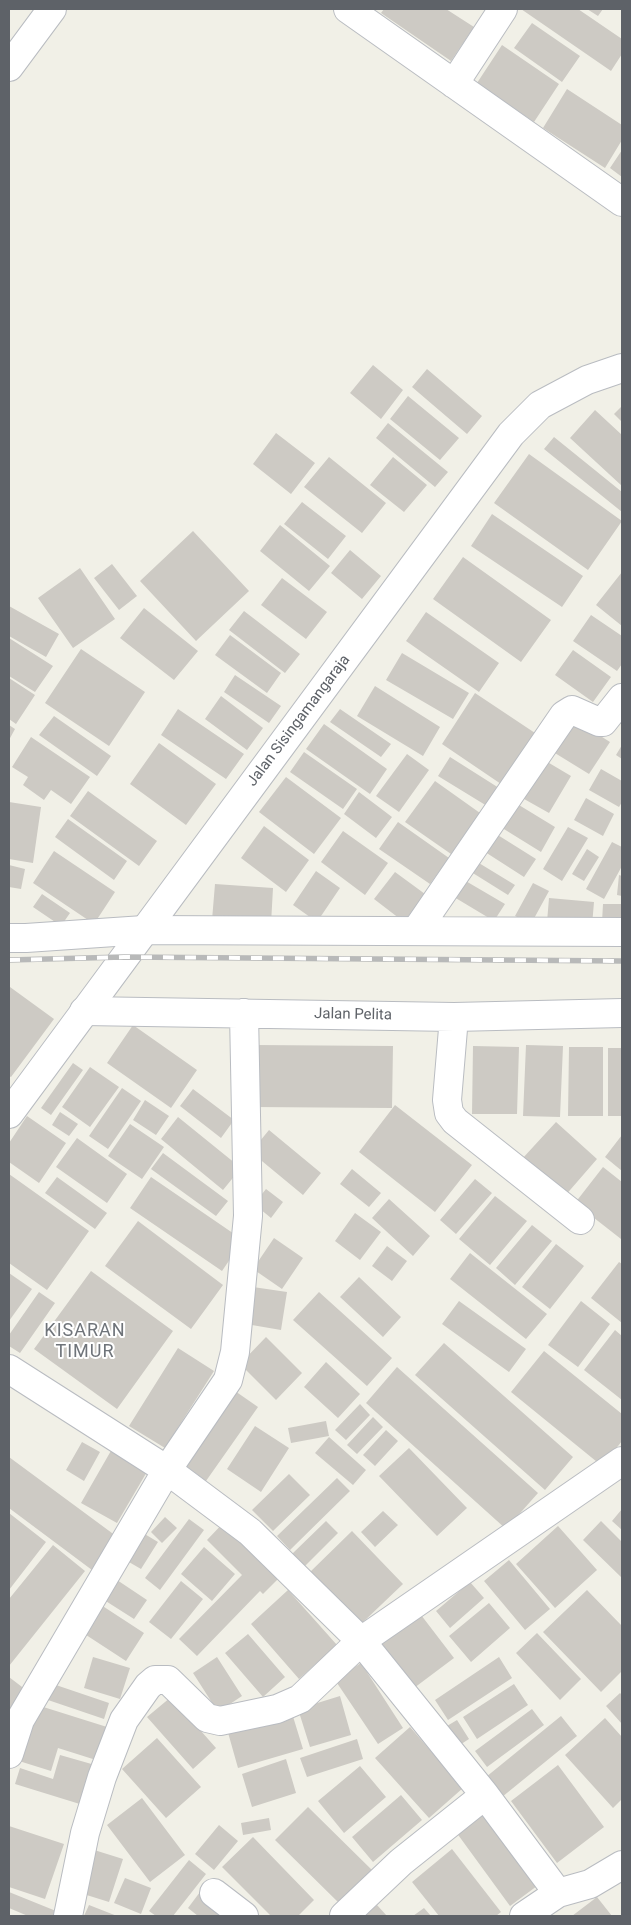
<!DOCTYPE html>
<style>
body{margin:0}
#map{position:relative;width:631px;height:1925px;overflow:hidden;background:#f1f0e7;font-family:Roboto,sans-serif}
canvas{display:block}
.frame{position:absolute;inset:0;border:10px solid #5e6268;pointer-events:none}
</style>
<div id="map">
<canvas width="631" height="1925"></canvas>
<div class="frame"></div>
</div>
<script>
const g = document.querySelector('canvas').getContext('2d');
g.lineJoin = 'round';
function fillPath(path, color) {
  g.fillStyle = color;
  g.fill(path, 'evenodd');
}
function trace(path, color, width, dash) {
  g.strokeStyle = color;
  g.lineWidth = width;
  g.lineCap = dash ? 'butt' : 'round';
  g.setLineDash(dash || []);
  g.stroke(path);
}
function write(font, color, halo, rows, align = 'center') {
  g.font = font + ' Roboto,sans-serif';
  g.lineWidth = 4;
  g.setLineDash([]);
  g.textBaseline = 'middle';
  g.strokeStyle = halo;
  g.fillStyle = color;
  for (const [text, x, y, turn = 0] of rows) {
    g.save();
    g.translate(x, y);
    g.rotate((+turn || 0) * Math.PI / 180);
    g.textAlign = isNaN(turn) ? turn : align;
    if (halo) g.strokeText(text, 0, 0);
    g.fillText(text, 0, 0);
    g.restore();
  }
}
const building = new Path2D(`
 M384 9H446L474 27 451 61 381 13Z
 M521 9H578L622 39V54L611 71Z
 M587 9H603L598 16Z
 M532 23 580 56 562 82 514 48Z
 M502 45 559 84 534 122 477 83Z
 M567 89 622 125V140L605 168 543 128Z
 M622 150V177L610 168Z
 M373 365 403 390 381 419 350 393Z
 M427 369 482 416 467 434 412 387Z
 M408 396 459 438 440 460 390 419Z
 M622 406V422L614 414Z
 M595 410 622 435V486L570 438Z
 M388 423 448 472 435 487 376 438Z
 M276 433 315 463 291 494 253 464Z
 M554 437 622 492V512L544 449Z
 M529 454 622 521 588 570 494 503Z
 M329 457 386 503 362 533 304 487Z
 M393 457 427 485 404 512 370 485Z
 M302 502 346 536 328 559 284 524Z
 M492 514 583 576 562 607 471 546Z
 M280 525 330 566 309 591 260 551Z
 M193 531 249 591 196 641 140 581Z
 M350 550 381 576 362 599 331 573Z
 M463 557 551 620 521 662 433 599Z
 M112 564 137 596 119 610 94 578Z
 M80 568 115 619 73 648 38 598Z
 M622 572V626L596 605Z
 M282 578 327 612 306 639 261 605Z
 M9 606 59 634 46 657 9 636Z
 M144 608 198 651 174 680 120 638Z
 M244 611 300 654 285 673 229 630Z
 M426 612 499 663 479 692 406 641Z
 M591 615 622 636V664L617 671 573 641Z
 M230 635 281 673 267 693 215 655Z
 M9 638 53 666 35 692 9 676Z
 M81 649 145 692 109 746 45 703Z
 M573 650 611 677 593 702 555 675Z
 M402 653 469 693 453 719 386 680Z
 M235 675 281 706 269 723 224 692Z
 M9 678 35 695 16 724 9 719Z
 M375 686 440 727 423 756 357 716Z
 M475 693 535 733 501 784 442 744Z
 M221 696 263 728 247 750 205 719Z
 M178 709 244 754 226 779 161 735Z
 M340 709 391 744 381 757 330 722Z
 M54 716 111 756 97 776 39 735Z
 M572 718 610 742 589 774 550 750Z
 M324 724 387 769 370 794 306 749Z
 M9 725 15 729 9 740Z
 M31 737 90 777 71 804 51 790 44 800 23 785 28 777 12 767Z
 M159 743 216 784 186 825 130 784Z
 M622 745V759L616 755Z
 M304 752 357 789 343 809 290 772Z
 M407 754 429 770 399 812 376 796Z
 M450 757 499 788 487 806 438 776Z
 M539 757 571 776 549 813 517 795Z
 M601 769 622 781V802L619 807 589 790Z
 M286 777 341 818 314 854 259 812Z
 M435 781 480 813 451 854 405 822Z
 M88 791 157 841 139 866 70 816Z
 M359 792 392 817 376 838 344 814Z
 M586 798 614 814 603 836 574 820Z
 M9 802 41 807 33 863 9 859Z
 M514 802 555 827 541 852 499 826Z
 M68 819 127 861 114 880 55 837Z
 M398 822 449 858 430 884 379 849Z
 M264 826 309 860 286 892 241 858Z
 M568 827 588 838 562 881 543 869Z
 M343 831 388 863 365 895 321 862Z
 M493 832 536 859 524 877 482 850Z
 M612 842 622 847V866L604 899 586 889Z
 M587 849 599 857 584 881 572 874Z
 M54 851 115 892 94 924 33 883Z
 M474 860 515 885 508 895 468 870Z
 M9 865 25 869 21 889 9 887Z
 M316 871 340 888 317 922 293 905Z
 M395 872 425 894 404 922 374 899Z
 M619 875 622 876V896L617 895Z
 M464 880 505 904 494 921 454 897Z
 M533 883 549 891 531 924 515 916Z
 M215 884 273 888 271 924 212 920Z
 M42 894 70 913 61 926 33 907Z
 M549 898 594 902 592 926 547 922Z
 M603 904H622V923L602 922Z
 M10 987 54 1019 11 1077 9 1076Z
 M133 1025 197 1070 171 1108 107 1063Z
 M255 1045 393 1046 392 1108 254 1107Z
 M526 1045 563 1046 560 1117 523 1116Z
 M473 1046 519 1047 517 1114H472Z
 M569 1047H603V1116H568Z
 M608 1048H622V1116H608Z
 M73 1063 83 1070 51 1115 41 1108Z
 M90 1067 119 1087 90 1127 62 1107Z
 M122 1088 141 1101 108 1149 89 1136Z
 M193 1089 234 1120 221 1138 180 1106Z
 M145 1100 169 1116 156 1135 133 1120Z
 M395 1105 472 1165 435 1212 359 1152Z
 M60 1112 78 1124 69 1136 52 1125Z
 M27 1116 66 1143 39 1183 9 1162V1143Z
 M178 1117 241 1168 223 1190 161 1139Z
 M556 1122 597 1159 564 1197 522 1159Z
 M130 1124 164 1147 142 1179 108 1156Z
 M269 1130 321 1173 303 1195 251 1152Z
 M622 1135V1171L605 1157Z
 M77 1138 127 1174 107 1203 56 1167Z
 M163 1153 228 1201 216 1216 151 1169Z
 M603 1167 622 1182V1237L621 1239 575 1203Z
 M352 1169 381 1193 369 1207 340 1184Z
 M9 1174 89 1231 47 1290 9 1263Z
 M57 1177 107 1213 95 1229 45 1193Z
 M151 1177 243 1240 222 1271 130 1208Z
 M475 1179 492 1193 456 1234 440 1220Z
 M266 1189 283 1202 271 1218 254 1204Z
 M495 1196 527 1221 490 1265 459 1239Z
 M389 1199 430 1236 413 1256 372 1218Z
 M355 1213 381 1232 360 1260 335 1241Z
 M138 1221 223 1285 191 1329 105 1266Z
 M532 1225 552 1241 515 1285 496 1268Z
 M274 1238 303 1258 282 1289 253 1269Z
 M556 1244 584 1266 550 1309 522 1287Z
 M387 1246 407 1261 392 1281 372 1266Z
 M470 1253 547 1314 526 1339 450 1279Z
 M619 1262 622 1264V1323L591 1298Z
 M91 1271 173 1331 117 1409 34 1349Z
 M9 1273 32 1289 9 1321Z
 M359 1277 401 1317 383 1337 340 1297Z
 M253 1287 287 1292 281 1330 246 1324Z
 M39 1292 55 1303 20 1353 9 1346V1335Z
 M319 1292 392 1358 367 1386 293 1320Z
 M459 1301 526 1349 509 1372 442 1324Z
 M581 1301 610 1324 578 1367 548 1345Z
 M615 1330 622 1336V1400L584 1370Z
 M266 1337 302 1373 276 1400 240 1364Z
 M444 1343 573 1457 545 1490 415 1375Z
 M178 1348 214 1371 165 1448 129 1426Z
 M544 1351 622 1414V1441L602 1466 511 1392Z
 M326 1362 360 1394 338 1418 304 1387Z
 M397 1367 538 1493 506 1529 366 1403Z
 M235 1391 258 1407 206 1481 183 1464Z
 M360 1404 370 1415 346 1440 335 1430Z
 M373 1417 383 1427 357 1454 347 1445Z
 M326 1421 329 1436 291 1443 288 1428Z
 M255 1426 289 1448 261 1492 227 1469Z
 M386 1430 398 1441 375 1466 363 1455Z
 M329 1437 366 1470 353 1485 315 1453Z
 M82 1442 100 1452 84 1481 66 1470Z
 M409 1448 467 1508 437 1536 379 1476Z
 M112 1449 148 1470 117 1523 81 1503Z
 M9 1457 116 1536 92 1570 9 1508Z
 M289 1474 310 1495 273 1531 252 1510Z
 M337 1478 350 1491 290 1550 277 1536Z
 M622 1509V1530L612 1521Z
 M383 1511 398 1525 375 1547 361 1532Z
 M9 1513 46 1542 9 1590Z
 M165 1517 177 1528 162 1543 151 1532Z
 M189 1519 204 1530 160 1590 145 1578Z
 M227 1519 283 1574 263 1594 260 1591 197 1656 179 1639 242 1575 207 1540Z
 M326 1521 338 1533 304 1567 292 1554Z
 M601 1521 622 1542V1578L583 1540Z
 M558 1526 597 1570 555 1608 516 1564Z
 M138 1530 158 1542 141 1569 122 1558Z
 M352 1531 403 1584 360 1625 309 1573Z
 M53 1545 85 1571 9 1666V1599Z
 M204 1547 235 1574 212 1601 181 1574Z
 M509 1560 550 1609 525 1630 484 1581Z
 M114 1578 147 1600 134 1619 101 1598Z
 M181 1581 203 1599 171 1639 149 1622Z
 M470 1582 484 1598 450 1628 436 1611Z
 M288 1590 337 1645 299 1679 251 1624Z
 M587 1590 622 1626V1671L601 1692 543 1632Z
 M98 1603 144 1633 126 1661 80 1631Z
 M489 1603 510 1628 471 1662 449 1636Z
 M418 1611 454 1658 414 1688 378 1642Z
 M537 1633 581 1679 560 1700 516 1653Z
 M248 1634 285 1677 263 1697 225 1653Z
 M93 1657 130 1668 120 1699 84 1688Z
 M217 1657 242 1696 218 1712 193 1673Z
 M499 1657 512 1678 448 1720 435 1700Z
 M361 1663 403 1728 378 1744 335 1680Z
 M9 1677 26 1690 9 1712Z
 M53 1684 109 1703 104 1719 48 1700Z
 M514 1684 528 1705 477 1739 463 1717Z
 M620 1693 622 1695V1724L606 1706Z
 M340 1696 351 1735 310 1747 298 1709Z
 M171 1697 216 1748 193 1769 147 1717Z
 M37 1705 107 1727 96 1760 58 1748 51 1771 19 1761Z
 M532 1709 544 1725 487 1767 475 1751Z
 M291 1710 303 1749 238 1768 227 1729Z
 M561 1716 577 1736 502 1797 486 1777Z
 M605 1718 622 1737V1799L613 1808 565 1755Z
 M457 1720 469 1739 455 1748 442 1729Z
 M410 1727 463 1788 429 1818 375 1758Z
 M157 1738 201 1787 166 1818 122 1769Z
 M357 1739 363 1759 307 1777 300 1758Z
 M60 1755 95 1765 83 1805 15 1784 20 1768 53 1779Z
 M286 1759 296 1793 252 1807 242 1774Z
 M558 1765 604 1827 557 1863 511 1801Z
 M360 1766 386 1797 344 1833 318 1801Z
 M401 1795 422 1820 373 1862 352 1837Z
 M142 1798 185 1855 150 1882 107 1825Z
 M308 1807 375 1873 342 1906 275 1840Z
 M483 1813 537 1886 510 1906 456 1832Z
 M269 1818 271 1830 243 1835 241 1823Z
 M219 1825 238 1841 214 1870 195 1854Z
 M9 1826 64 1844 45 1899 9 1887Z
 M253 1837 314 1900 298 1916H271L222 1867Z
 M91 1849 123 1859 109 1902 77 1892Z
 M452 1849 501 1912 496 1916H439L412 1882Z
 M189 1860 206 1874 173 1916H156L149 1911Z
 M125 1878 151 1888 141 1914 114 1903Z
 M9 1892 56 1911 54 1916H28L9 1908Z
 M200 1892 232 1916H198L188 1908Z
 M597 1897 612 1916H572Z
 M89 1905 117 1916H84Z
 M377 1905 387 1916H365Z
 M424 1908 431 1916H413Z`);
const minor = new Path2D(`
 M348 9 622 202
 M9 67 52 9
 M454 84 503 9
 M416 931 564 715 572 710 599 722H603L622 698
 M9 938H26L144 930 622 932
 M84 1011 454 1017 622 1013
 M454 1017 447 1100 449 1113 455 1121 580 1220
 M9 1369 167 1470 250 1532 361 1641 485 1795 558 1893
 M9 1754 20 1720 167 1470 228 1380 235 1352 248 1216 244 1013
 M214 1893 244 1916
 M68 1916 85 1833 102 1777 124 1720 148 1686 155 1680H168L207 1718 220 1721 277 1709 300 1699 361 1641 622 1461
 M344 1916 401 1862 485 1795
 M524 1916 558 1893 590 1884 622 1865`);
const tertiary = new Path2D(`
 M9 1114 511 434 540 405 587 380 622 368`);
const rail = new Path2D(`
 M9 960 124 957 622 961`);
const streetNames = [
 ["Jalan Sisingamangaraja",299,721,-53],
 ["Jalan Pelita",353,1015,1]
];
const quarterNames = [
 ["KISARAN",85,1331],
 ["TIMUR",85,1352]
];
fillPath(building, '#cdcac4');
trace(minor, '#b9bcc1', 30);
trace(tertiary, '#b9bcc1', 30);
trace(minor, '#fff', 28);
trace(tertiary, '#fff', 28);
trace(rail, '#b8b9b9', 5.5);
trace(rail, '#fff', 4, [11]);
write('15px', '#5e6268', '#fff', streetNames);
g.letterSpacing = '1px';
write('18px', '#6f747a', '#fff', quarterNames);
g.letterSpacing = '0px';
</script>
